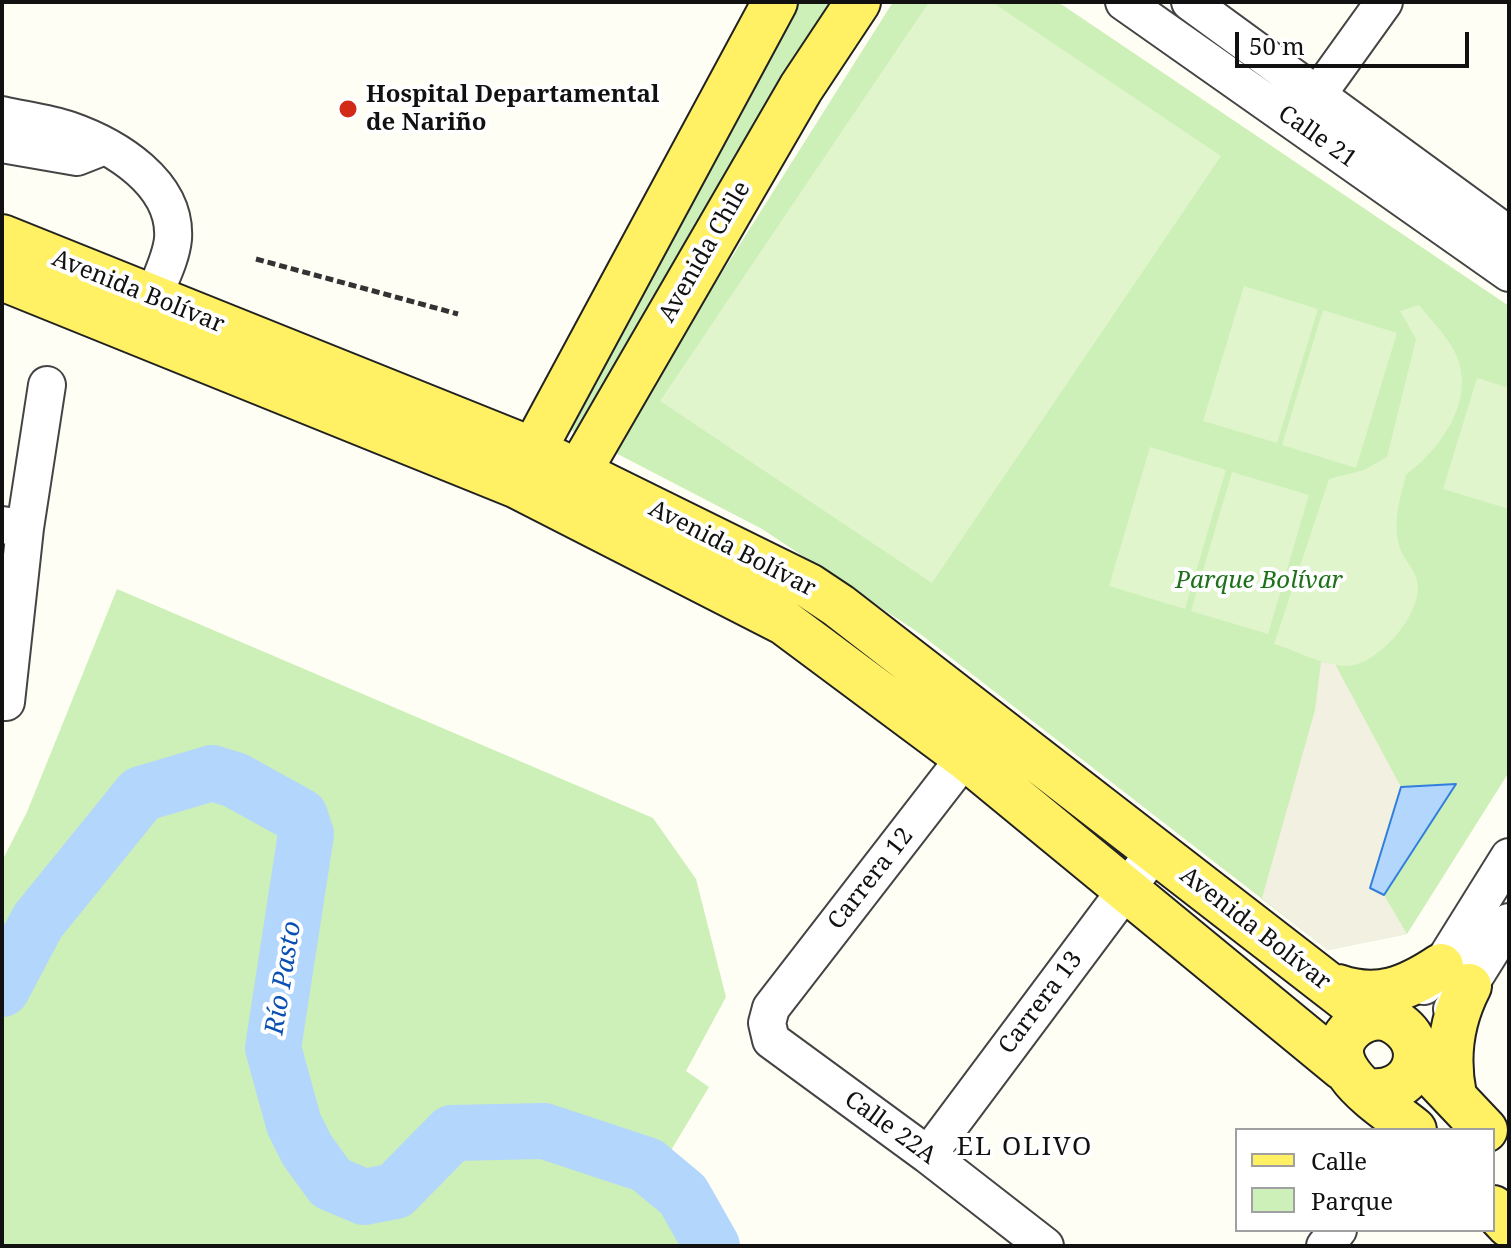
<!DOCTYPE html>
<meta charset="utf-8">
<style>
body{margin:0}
#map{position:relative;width:1511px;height:1248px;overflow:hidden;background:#fffef4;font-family:"Noto Serif",serif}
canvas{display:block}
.frame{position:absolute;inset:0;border:4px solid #111;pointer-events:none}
.legend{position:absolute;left:1235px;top:1128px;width:260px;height:104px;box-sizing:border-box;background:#fff;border:2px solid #a0a0a0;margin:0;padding:10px 14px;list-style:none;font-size:24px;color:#111}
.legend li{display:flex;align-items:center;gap:16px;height:40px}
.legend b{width:40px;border:2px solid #a0a0a0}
.scale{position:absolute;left:1235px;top:32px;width:234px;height:36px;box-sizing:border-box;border:4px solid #111;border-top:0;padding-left:10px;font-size:24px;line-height:28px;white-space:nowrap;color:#111;-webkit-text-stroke:6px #fff;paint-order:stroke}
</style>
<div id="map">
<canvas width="1511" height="1248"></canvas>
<div class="frame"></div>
<ul class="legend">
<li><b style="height:10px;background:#fff064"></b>Calle</li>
<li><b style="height:22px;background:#cdefb8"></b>Parque</li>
</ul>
<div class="scale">50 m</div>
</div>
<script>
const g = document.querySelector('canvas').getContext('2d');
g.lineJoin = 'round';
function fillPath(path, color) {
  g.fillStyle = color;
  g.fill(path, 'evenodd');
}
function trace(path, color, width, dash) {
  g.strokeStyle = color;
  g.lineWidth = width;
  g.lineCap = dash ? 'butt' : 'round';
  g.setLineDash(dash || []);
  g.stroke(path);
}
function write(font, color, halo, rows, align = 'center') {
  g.font = font + ' "Noto Serif",serif';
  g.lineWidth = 8;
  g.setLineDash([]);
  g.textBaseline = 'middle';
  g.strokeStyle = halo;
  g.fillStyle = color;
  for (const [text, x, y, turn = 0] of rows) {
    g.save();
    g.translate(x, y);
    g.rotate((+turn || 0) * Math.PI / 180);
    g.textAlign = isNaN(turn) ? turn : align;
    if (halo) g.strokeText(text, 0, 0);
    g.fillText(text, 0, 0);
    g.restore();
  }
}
const green = new Path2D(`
 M787 2H836L577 432H574L569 427Z
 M893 2H1058L1509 306V772L1407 934 1328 950 919 633 762 529 610 450Z
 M117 589 653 818 696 879 726 997 686 1071 709 1087 667 1157 598 1138 523 1123 445 1125 399 1179 362 1190 330 1168 292 1103 283 1030 314 849 305 811 211 765 153 780 109 811 2 953V861L27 812Z
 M218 785 301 825 285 953 266 1049 293 1156 329 1207 392 1204 452 1142 546 1137 643 1171 674 1197 699 1246H2V1017L45 927 156 802Z`);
const pitch = new Path2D(`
 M929 2H992L1221 156 932 583 660 401Z
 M1244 286 1318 309 1277 443 1203 421Z
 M1419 305C1432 321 1453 342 1459 362 1472 406 1439 450 1406 475 1400 499 1392 523 1400 548 1403 559 1415 569 1417 580 1425 613 1376 668 1344 666 1319 664 1297 651 1274 644L1329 479 1364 470 1387 457 1416 339 1400 311Z
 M1323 310 1397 333 1356 468 1282 445Z
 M1477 378 1509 388V509L1443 489Z
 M1150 447 1226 470 1185 609 1109 586Z
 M1232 472 1309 495 1268 634 1191 611Z`);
const plaza = new Path2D(`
 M1321 662 1335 664 1401 787 1370 887 1384 895 1407 934 1328 950 1262 898 1315 710Z`);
const water = new Path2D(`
 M1456 784 1384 895 1370 888 1401 787Z`);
const river = new Path2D(`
 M2 989 38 921 141 794 212 773 235 780 300 816 306 834 273 1048 294 1124 307 1150 331 1183 364 1197 395 1191 452 1133 544 1131 647 1165 683 1195 712 1246`);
const path = new Path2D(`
 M256 259 458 314`);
const minor = new Path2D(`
 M1124 2 1509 273
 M1190 2 1509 235
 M1318 94 1384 2
 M2 115C24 120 48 123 69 130 115 146 177 183 173 239 171 259 160 279 153 298
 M2 144 77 157 105 146
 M2 525 25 528 6 702
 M25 528 47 385
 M980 738 771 1008 767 1023 771 1040 928 1155 1045 1246
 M1424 986 1441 966 1509 857
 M1452 1009 1469 986 1509 922
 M928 1155 1155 851
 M1325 1246 1338 1230`);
const major = new Path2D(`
 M2 237 533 450 809 586 839 606 1371 1018
 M2 278 515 485 785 623 965 757 1343 1068
 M520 475 775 2
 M564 497 801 88 858 2
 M1338 987C1378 1001 1408 988 1441 966
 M1432 1074 1485 1130
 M1365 1090C1414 1100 1437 1043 1391 1020 1379 1015 1366 1018 1356 1025 1308 1063 1388 1108 1414 1130
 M1454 1095C1446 1056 1451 1021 1469 986
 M1493 1208 1509 1225`);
const markers = [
 [348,109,10,"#d22a17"]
];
const poiNames = [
 ["Hospital Departamental",366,95],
 ["de Nariño",366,123]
];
const streetNames = [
 ["Calle 21",1317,137,35],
 ["Avenida Chile",705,252,-60],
 ["Avenida Bolívar",138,292,22],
 ["Avenida Bolívar",732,549,27],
 ["Carrera 12",871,879,-52],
 ["Avenida Bolívar",1255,929,38],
 ["Carrera 13",1041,1003,-53],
 ["Calle 22A",890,1128,36]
];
const parkNames = [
 ["Parque Bolívar",1259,581]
];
const waterNames = [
 ["Río Pasto",284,978,-81]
];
const neighbourhoodNames = [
 ["EL OLIVO",1025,1148]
];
fillPath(green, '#cdefb8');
fillPath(pitch, '#e0f5cb');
fillPath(plaza, '#f2f0e0');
fillPath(water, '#b3d6fd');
trace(water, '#317fdc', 2);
trace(river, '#b3d6fd', 56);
trace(minor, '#444', 40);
trace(major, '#222', 48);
trace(path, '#333', 5, [8, 4]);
trace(minor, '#fff', 36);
trace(major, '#fff064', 44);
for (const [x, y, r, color] of markers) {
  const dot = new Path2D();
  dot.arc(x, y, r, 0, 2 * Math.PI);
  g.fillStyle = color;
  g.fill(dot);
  trace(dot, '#fff', 3);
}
write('bold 24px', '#111', '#fff', poiNames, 'left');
write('24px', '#111', '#fff', streetNames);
write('italic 24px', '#1d7118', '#fff', parkNames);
write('italic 26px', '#0a50b3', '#fff', waterNames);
g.letterSpacing = '2px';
write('26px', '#111', '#fff', neighbourhoodNames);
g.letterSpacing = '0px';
</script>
